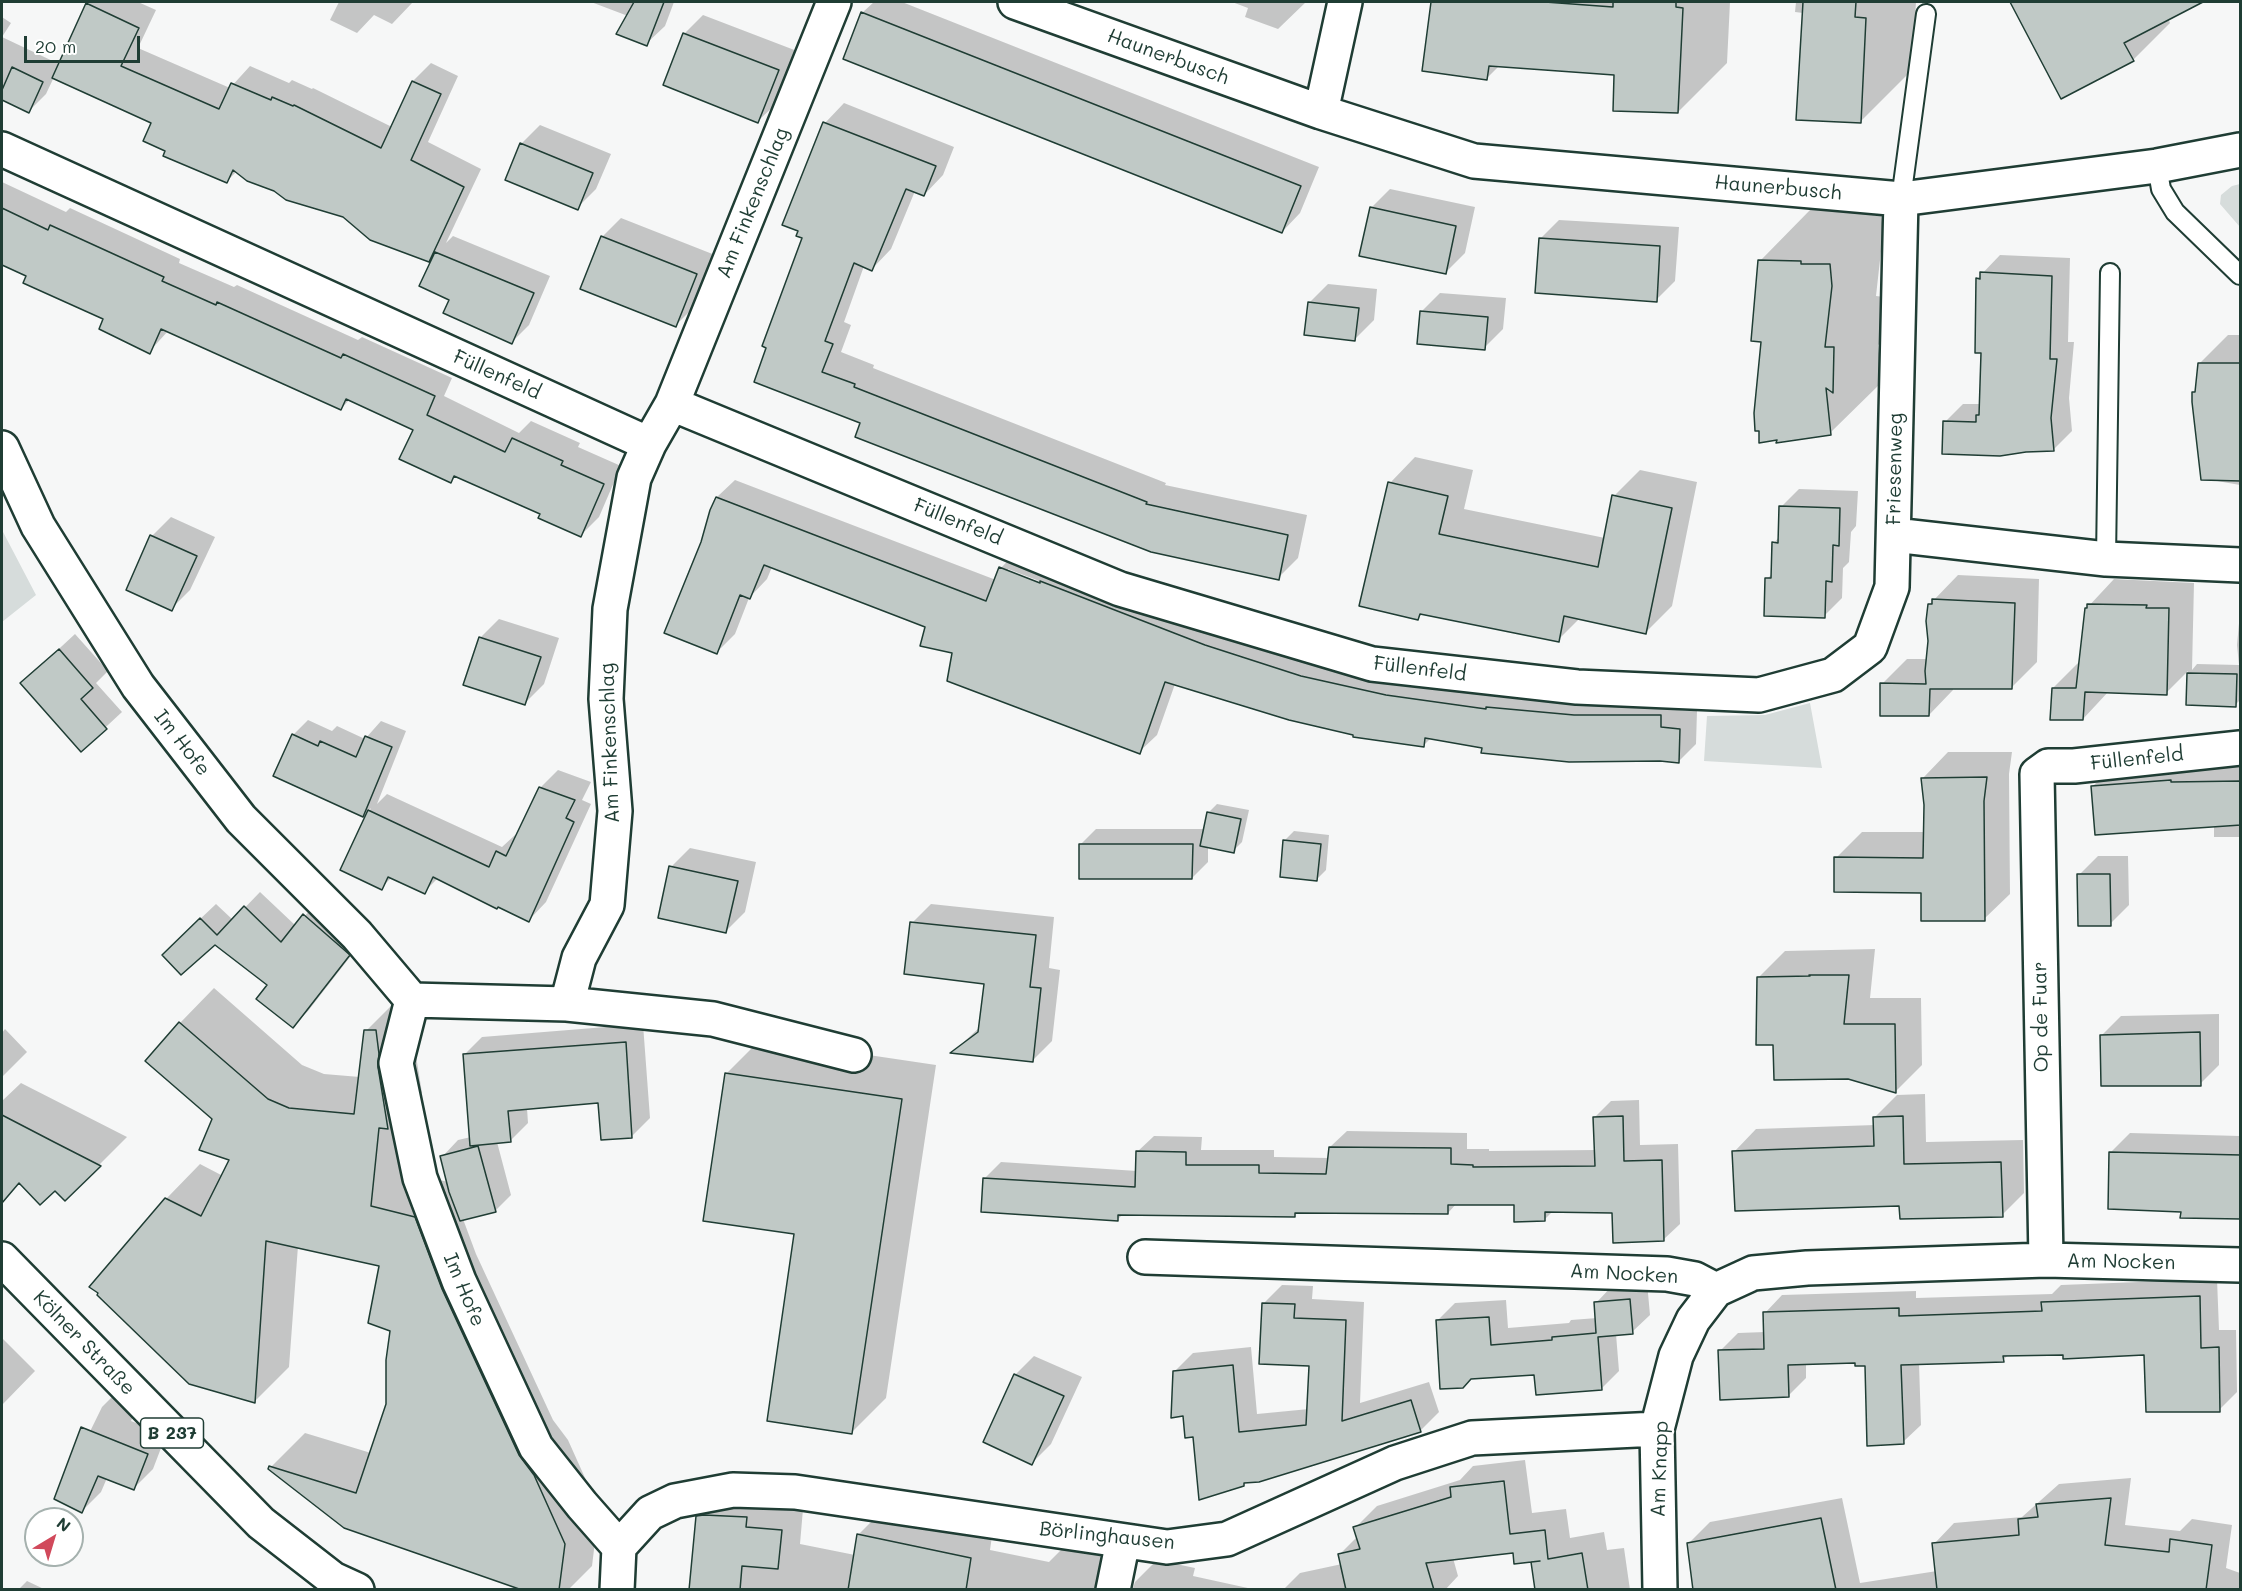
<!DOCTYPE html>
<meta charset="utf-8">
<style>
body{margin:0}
#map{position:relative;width:2242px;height:1591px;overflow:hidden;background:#f6f7f7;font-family:Mali,sans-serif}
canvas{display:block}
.frame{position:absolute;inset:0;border:3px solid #1f3d34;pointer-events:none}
.north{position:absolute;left:24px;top:1507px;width:60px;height:60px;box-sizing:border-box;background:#fff;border:2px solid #a5b1ae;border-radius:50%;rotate:38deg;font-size:16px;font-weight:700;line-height:24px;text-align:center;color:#1f3d34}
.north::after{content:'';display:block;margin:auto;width:21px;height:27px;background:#d1495b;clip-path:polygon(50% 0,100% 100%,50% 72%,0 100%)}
.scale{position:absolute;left:24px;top:36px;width:116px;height:27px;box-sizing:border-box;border:3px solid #1f3d34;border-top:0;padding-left:8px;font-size:18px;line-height:21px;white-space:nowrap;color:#1f3d34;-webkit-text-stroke:4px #fff;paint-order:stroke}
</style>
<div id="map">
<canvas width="2242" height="1591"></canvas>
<div class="frame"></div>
<div class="north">N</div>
<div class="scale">20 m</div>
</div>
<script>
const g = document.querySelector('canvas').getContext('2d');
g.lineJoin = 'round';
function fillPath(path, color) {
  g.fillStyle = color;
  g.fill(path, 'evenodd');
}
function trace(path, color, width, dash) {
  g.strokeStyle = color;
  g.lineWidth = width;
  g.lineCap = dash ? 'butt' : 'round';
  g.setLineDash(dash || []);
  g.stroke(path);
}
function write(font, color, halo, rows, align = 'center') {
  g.font = font + ' Mali,sans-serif';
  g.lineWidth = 4.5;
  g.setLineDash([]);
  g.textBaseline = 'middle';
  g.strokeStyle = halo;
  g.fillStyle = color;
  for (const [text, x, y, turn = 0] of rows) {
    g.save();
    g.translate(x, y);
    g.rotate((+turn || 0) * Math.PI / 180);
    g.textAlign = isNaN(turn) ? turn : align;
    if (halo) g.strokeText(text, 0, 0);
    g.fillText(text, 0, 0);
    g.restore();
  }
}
const green = new Path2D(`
 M2240 184V227L2220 204 2221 195 2232 186Z
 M2 530 36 595 2 622Z
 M1810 703 1822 768 1704 761 1707 716 1765 715Z`);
const shadow = new Path2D(`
 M90 2H138L156 10 138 48 230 88 250 66 289 83 292 80 312 89 313 88 392 127 413 81 431 63 458 76 428 142 481 169 446 243 453 236 550 276 529 325 512 342 451 299 421 286 437 251 428 260 343 216 275 190 237 171 226 182 167 150 153 122 54 77 46 94 29 111 2 98V17L11 23 2 37 59 64Z
 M339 2H413L392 24 374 15 357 33 330 20Z
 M591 2H674L665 26 646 44 628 16Z
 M874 2H902L1319 167 1300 213 1282 232 845 58 863 12Z
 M1232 2H1306L1278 29 1245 17 1248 8Z
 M1433 2H1730L1727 63 1678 112 1616 74 1500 65 1487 78 1423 70Z
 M1796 2H1916L1912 70 1860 122 1803 13 1795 12Z
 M2012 2H2187L2168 18 2170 23 2133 60 2062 97Z
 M703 15 797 51 777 103 758 121 665 84 684 34Z
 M844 103 954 147 943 175 924 195 915 191 891 249 872 269 864 266 844 322 851 325 841 352 874 365 873 368 1166 483 1165 485 1307 515 1298 558 1278 578 756 382 803 238 825 123Z
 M540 125 611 154 596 189 577 208 521 144Z
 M2 182 66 212 70 208 180 259 179 263 234 287 237 285 358 340 362 337 452 378 444 396 519 433 531 421 580 443 578 447 621 466 599 517 581 535 541 513 457 475 451 481 415 429 350 399 341 409 168 331 149 352 105 318 28 275 2 263Z
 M1390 189 1475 207 1465 253 1446 272 1371 208Z
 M1811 209 1852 210V213H1881L1883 233 1876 296 1885 297 1884 340 1878 345 1882 382 1830 433 1763 340 1760 261Z
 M621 218 715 255 694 307 675 326 602 237Z
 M1559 220 1679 227 1675 281 1656 300 1540 239Z
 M2000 255 2070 258 2068 342H2074L2069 398 2072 431 2054 449 1945 422 1963 404H1981L1983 352 1977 279Z
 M1328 284 1377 289 1374 320 1355 339 1309 303Z
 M1440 293 1506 298 1503 329 1484 348 1421 312Z
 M2228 335H2240V485L2217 481 2194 393 2197 389 2200 363Z
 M1415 457 1473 470 1464 509 1605 538 1614 496 1640 470 1697 482 1672 606 1646 632 1580 618 1558 640 1423 613 1418 618 1390 483Z
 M735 480 996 580 1001 568 1018 550 1223 628 1678 698V710L1697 711 1696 744 1678 762 1484 746 1431 738 1423 746 1355 733 1175 684 1157 735 1139 752 954 652 926 626 772 567 767 579 749 598 735 634 717 652 702 543 711 511 717 497ZM1008 569 1047 584 1046 587 1008 572Z
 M1799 489 1858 491 1856 526 1851 532 1849 562 1843 568 1842 598 1824 616 1767 579 1773 573 1774 543 1779 537 1781 507Z
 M171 517 215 537 190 590 171 609 128 589 152 536Z
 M1958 575 2039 579 2037 662 2012 687H1953V690L1929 715 1882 684 1907 659H1928L1929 605Z
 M2114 579 2194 583 2192 670 2197 664 2239 665 2237 645 2240 612V700L2235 705 2187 704 2188 671 2166 693 2109 691 2083 719 2053 688 2079 662 2086 609Z
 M499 619 559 638 544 684 525 703 480 638Z
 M75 634 108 671 96 683 122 712 81 750 22 683Z
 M308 720 332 731 337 726 365 739 381 721 406 731 377 804 387 794 502 847 515 835 517 836 540 788 558 770 591 782 582 800 591 804 546 902 529 920 438 878 424 892 392 877 381 888 342 870 371 808 363 815 293 735Z
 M1948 752H2012L2009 774 2010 894 1984 919 1922 892 1836 858 1862 832H1925L1923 778Z
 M2240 764V837H2214V825L2093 786 2111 768Z
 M1217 804 1249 810 1242 842 1233 851 1208 846V862L1192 878 1080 845 1096 829H1205L1208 813Z
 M1294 831 1329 835 1326 870 1317 879 1284 841Z
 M690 848 756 862 745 912 726 931 671 867Z
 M2098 856H2128L2129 905 2110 924 2079 875Z
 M260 892 296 926 319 900 364 939 308 1011 293 1026 269 984 215 943 179 939 216 904 233 920Z
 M931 904 1054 917 1049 968 1060 970 1052 1041 1033 1060 953 1052 980 1027 985 982 912 923Z
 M1875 949 1870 998H1921L1922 1065 1895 1092 1775 1043 1758 978 1785 951Z
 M214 988 302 1065 324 1074 360 1077 366 1031 401 996 412 1031 422 1093 412 1102 405 1172 448 1182 442 1157 458 1140 471 1137 464 1055 482 1037 643 1024 650 1118 632 1136 599 1102 527 1108 528 1123 510 1141 497 1142 511 1195 495 1211 463 1219 476 1254 553 1420 568 1440 599 1509 592 1566 568 1590H527L270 1468 305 1433 371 1453 388 1405 391 1330 380 1265 298 1246 289 1367 255 1401 166 1199 200 1164 223 1176 232 1159 214 1118 180 1023Z
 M2219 1014V1065L2200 1084 2102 1035 2121 1016Z
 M5 1029 27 1052 2 1077V1033Z
 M761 1039 936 1065 886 1398 852 1432 796 1233 727 1073Z
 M21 1083 127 1137 65 1199 56 1189 40 1203 2 1162V1101Z
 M1925 1094 1926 1142 2023 1140 2024 1193 2002 1215 1901 1204 1734 1152 1756 1129 1875 1125 1874 1118 1897 1095Z
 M1639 1100 1640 1145 1678 1144 1680 1224 1663 1240 1614 1212 1553 1211 1544 1220 1516 1203H1457L1448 1213 1298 1212 1294 1216 1124 1213 1118 1219 984 1179 1001 1162 1137 1171V1152L1154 1136 1202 1137 1201 1150H1274V1157L1329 1158 1330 1147 1347 1131 1467 1133V1149H1489V1151L1596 1150 1595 1117 1611 1101Z
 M2130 1133 2240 1136V1217L2111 1152Z
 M2217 1279 2219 1330H2236L2237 1392 2219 1410 2146 1354 2008 1355 2003 1360 1919 1363 1921 1425 1903 1442 1866 1364 1856 1361 1806 1363V1378L1788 1396 1720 1351 1738 1333 1765 1332V1313L1782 1295 1916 1291V1298L2052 1294 2061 1285Z
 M1647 1282 1650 1315 1632 1332 1616 1334 1619 1371 1601 1389 1536 1374 1437 1321 1455 1303 1506 1300 1508 1328 1569 1323 1571 1320 1597 1318 1596 1303 1613 1285Z
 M1282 1285 1313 1286 1312 1299 1364 1302 1360 1403 1429 1382 1439 1412 1420 1431 1247 1481 1244 1485 1194 1436 1184 1415 1174 1372 1193 1353 1251 1347 1257 1414 1309 1409 1311 1365 1263 1304Z
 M2 1338 35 1371 2 1405Z
 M1034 1356 1082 1377 1051 1444 1032 1463 1015 1375Z
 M121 1388 141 1397 131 1421 166 1435 153 1469 134 1488 107 1478 101 1492 82 1511 57 1499 102 1407Z
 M1525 1460 1532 1513 1566 1509 1570 1538 1604 1532 1607 1550 1624 1548 1630 1590H1536L1532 1563 1514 1551 1453 1558 1458 1576 1445 1590H1283L1300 1573 1342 1564 1340 1554 1358 1536 1355 1528 1377 1506 1460 1480 1473 1466Z
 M2131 1478 2125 1525 2180 1531 2192 1519 2232 1525 2226 1568 2240 1573V1590H1695L1689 1543 1710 1522 1842 1498 1860 1583 1937 1571 1934 1544 1954 1523 2022 1517 2059 1484Z
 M720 1495 803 1509 800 1544 855 1555 858 1535 880 1513 992 1536 990 1550 1049 1562 1068 1543 1118 1555 1123 1583 1133 1588 1135 1582 1157 1560 1195 1568 1193 1576 1257 1590H691L698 1517Z
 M27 1581 46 1590H18Z`);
const building = new Path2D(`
 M634 2H664L647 46 616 34Z
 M1431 2H1545L1613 7V2H1676V7L1683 8 1678 113 1613 111 1614 75 1489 66 1487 80 1422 71Z
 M1803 2H1856L1855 17 1866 18 1861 123 1796 120Z
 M2010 2H2203L2124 43 2134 61 2061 99Z
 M86 3 139 28 121 66 219 109 231 83 271 100 272 97 293 106 294 105 381 148 412 81 441 94 411 160 464 187 429 262 370 240 343 217 286 200 274 191 247 181 233 170 227 183 163 156 165 151 143 141 151 123 52 78Z
 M861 12 1301 186 1282 233 843 59Z
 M683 33 779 70 758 123 663 85Z
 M12 67 43 82 29 113 2 100V90Z
 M823 122 936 166 924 196 906 189 872 271 854 263 825 341 833 344 822 372 855 384 854 387 1147 502 1146 504 1288 535 1279 580 1151 552 855 437 860 423 754 382 766 348 762 346 802 238 796 236 798 231 782 225Z
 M520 143 593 173 578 210 505 180Z
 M1370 207 1456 226 1446 274 1359 256Z
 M2 208 48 230 50 225 164 277 162 281 216 305 217 302 341 358 343 354 435 396 427 415 505 452 512 438 563 461 561 465 604 484 581 537 538 518 540 514 454 476 451 483 399 459 413 430 346 399 341 410 161 329 150 354 99 329 103 319 23 283 26 276 2 265Z
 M601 236 697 274 676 327 580 289Z
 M1539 238 1660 246 1657 302 1535 293Z
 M435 252 534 293 512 344 443 313 449 300 419 286Z
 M1758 260 1801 261V264H1830L1832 286 1825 347H1834L1833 393 1826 388 1831 435 1776 443 1777 440 1759 443V431H1755L1754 413 1761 342 1751 341Z
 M1980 272 2052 276 2050 359H2057L2051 418 2054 451 2026 452 2000 456 1942 454 1943 421 1976 422V415H1979L1981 353H1975L1976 278 1980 279Z
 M1308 302 1359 308 1355 341 1304 335Z
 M1420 311 1488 317 1485 350 1417 344Z
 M2198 363H2241V481L2201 480 2192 402V392H2195Z
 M1388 482 1448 496 1439 534 1598 567 1612 495 1672 508 1646 634 1564 616 1559 642 1420 614 1418 620 1359 606Z
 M716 497 986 601 999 567 1040 583V581L1205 645 1301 676 1386 695 1486 709V707L1574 715H1661V727L1680 729 1679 763 1660 761 1569 762 1481 753 1482 748 1425 738 1424 747 1353 737V735L1289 720 1165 682 1140 754 947 681 952 653 920 646 925 627 764 565 750 599 740 595 717 654 664 633 701 542 710 510Z
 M1779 506 1840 508 1839 546 1833 545 1832 582 1826 581 1825 618 1764 616 1765 578H1771L1772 542 1778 543Z
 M150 535 197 556 172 611 126 590Z
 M1932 599 2015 603 2012 689H1930L1929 716H1880V683L1926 684 1925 671 1928 641 1926 621 1928 604H1932Z
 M2087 604 2147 605 2146 608H2169L2167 695 2085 692 2083 720H2050L2052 688H2076L2085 608H2087Z
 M479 637 541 657 525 705 463 685Z
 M59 649 93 688 81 699 107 729 81 752 20 683Z
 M2187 673 2237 674 2236 707 2186 705Z
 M292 734 318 746 320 741 356 757 365 736 392 747 363 817 273 776Z
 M1987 777 1984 801 1985 921H1921V893L1834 892V857L1923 858 1924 805 1921 778Z
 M2171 780V782L2241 781V825L2095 835 2091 786Z
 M539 787 575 800 566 818 574 822 529 922 498 907 497 909 433 877 425 894 388 877 382 890 340 870 368 810 489 867 496 851 506 856Z
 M1207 812 1241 819 1234 853 1200 846Z
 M1283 840 1321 844 1317 881 1280 877Z
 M1079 844H1193L1192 879H1079Z
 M669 866 738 881 726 933 658 918Z
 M2077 874H2110L2111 926H2078Z
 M244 906 281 942 303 914 350 955 293 1028 256 999 267 985 215 945 181 975 162 955 200 918 217 935Z
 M910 922 1036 935 1030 987 1041 988 1033 1062 950 1053 978 1032 984 984 904 974Z
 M1809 975H1849L1844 1024H1895L1896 1093 1848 1079 1774 1080 1773 1045H1756L1757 977 1810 976Z
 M179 1022 268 1099 289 1108 354 1114 364 1030H376L379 1054 378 1067 388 1129 379 1128 371 1206 415 1217 442 1289 519 1455 534 1475 565 1544 559 1590H522L344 1528 268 1469 269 1466 356 1493 386 1404V1360L390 1331 368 1323 379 1266 266 1241 255 1403 189 1384 97 1295 98 1293 89 1287 165 1198 201 1216 229 1160 199 1150 212 1119 145 1061Z
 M2200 1032 2201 1086H2101L2100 1035Z
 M626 1042 632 1138 601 1140 598 1103 508 1111 511 1142 470 1146 463 1054Z
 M725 1073 902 1099 852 1434 767 1421 794 1234 703 1221Z
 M2 1115 54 1142 101 1166 65 1201 55 1191 40 1205 19 1183 2 1203Z
 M1623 1116 1624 1161 1662 1160 1664 1241 1613 1243 1612 1213 1545 1212V1221L1514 1222V1205H1448V1214L1295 1213V1217L1118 1215V1221L981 1212 983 1178 1135 1187 1136 1151 1186 1152V1165H1259V1173L1326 1174 1329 1147 1451 1148V1164L1473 1165V1167L1595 1166 1593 1117Z
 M1903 1116 1904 1164 2001 1162 2003 1217 1900 1219 1899 1206 1735 1211 1732 1151 1874 1146 1873 1117Z
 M478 1146 496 1212 460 1221 449 1192 440 1156Z
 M2109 1152 2241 1155V1219L2180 1218 2181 1212 2108 1209Z
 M2200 1296 2201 1348 2219 1347 2220 1412H2146L2144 1355 2063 1359V1355L2003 1356 2004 1362 1901 1365 1904 1444 1867 1446 1865 1366H1855V1363L1788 1365 1789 1397 1720 1400 1718 1350 1764 1349 1763 1312 1899 1308V1316L2042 1311 2041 1302Z
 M1630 1299 1633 1334 1598 1337 1602 1390 1536 1395 1534 1375 1471 1379 1463 1388 1440 1389 1436 1320 1489 1317 1491 1345 1552 1340V1337L1596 1333 1594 1302Z
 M1262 1303 1295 1304 1294 1318 1346 1320 1342 1421 1411 1400 1421 1432 1259 1482 1244 1483V1486L1199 1500 1193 1437 1185 1438 1183 1416 1171 1418 1173 1371 1233 1365 1239 1432 1306 1425 1309 1366 1259 1364Z
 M1014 1374 1064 1396 1032 1465 983 1442Z
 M81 1427 148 1454 134 1490 98 1476 82 1513 54 1499Z
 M1504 1481 1510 1534 1545 1530 1548 1559 1582 1553 1588 1590H1535L1531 1562 1540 1561 1514 1564 1513 1553 1426 1563 1434 1590H1346L1338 1554 1360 1549 1353 1527 1451 1497 1450 1487Z
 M2111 1498 2105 1545 2169 1552 2170 1539 2212 1545 2206 1590H1937L1932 1543 2019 1535 2018 1519 2038 1517 2036 1504Z
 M704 1515 747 1517 746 1527 782 1530 778 1569 742 1566 740 1590H689L696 1516Z
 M1821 1518 1836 1590H1693L1687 1543Z
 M857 1534 971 1558 966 1590H848Z`);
const service = new Path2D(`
 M2157 166 2161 189 2175 212 2240 275
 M1901 199 1926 14
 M2106 559 2110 273`);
const minor = new Path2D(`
 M1015 2 1321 112 1474 161 1901 199 2157 166 2240 150
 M1321 112 1345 2
 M2 149 649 444 672 404 834 2
 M672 404 1120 589 1372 664 1577 687 1759 695 1833 675 1870 647 1892 587 1901 199
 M2 448 38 526 138 686 241 819 357 935 412 1000 396 1063 420 1178 459 1281 536 1447 582 1505 619 1547 650 1513 675 1501 733 1490 795 1492 1167 1547 1227 1539 1395 1463 1472 1438 1657 1429
 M1894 535 2106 559 2240 565
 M412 1000 567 1004 713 1019 854 1055
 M567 1004 579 958 607 905 615 811 606 699 610 609 634 478 649 444
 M1145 1257 1667 1274 1695 1279 1716 1290
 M2046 1260 2037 774 2048 766H2074L2240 748
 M617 1590 619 1547
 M1113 1590 1123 1541
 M1660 1590 1657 1429 1676 1356 1693 1320 1716 1290 1753 1273 1807 1268 2046 1260 2240 1265`);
const primary = new Path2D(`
 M2 1259 261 1523 333 1579 357 1590`);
const shields = [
 [172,1433,63]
];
const shieldNames = [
 ["B 237",172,1433]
];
const streetNames = [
 ["Haunerbusch",1168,57,20],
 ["Haunerbusch",1778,188,5],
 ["Am Finkenschlag",753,203,-68],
 ["Füllenfeld",497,375,24],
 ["Friesenweg",1895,469,-89],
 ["Füllenfeld",958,522,22],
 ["Füllenfeld",1420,669,7],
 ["Im Hofe",182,743,52],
 ["Am Finkenschlag",610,743,-92],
 ["Füllenfeld",2137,759,-6],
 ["Op de Fuar",2041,1017,-91],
 ["Am Nocken",2121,1262,1],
 ["Am Nocken",1624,1274,3],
 ["Im Hofe",464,1290,67],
 ["Kölner Straße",84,1343,46],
 ["Am Knapp",1660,1469,-88],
 ["Börlinghausen",1107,1536,6]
];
fillPath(green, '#d6dcdb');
fillPath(shadow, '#0003');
fillPath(building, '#c0c9c6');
trace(building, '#1f3d34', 1.5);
trace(service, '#1f3d34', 22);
trace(minor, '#1f3d34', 38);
trace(primary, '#1f3d34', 38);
trace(service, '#fff', 18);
trace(minor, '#fff', 33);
trace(primary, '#fff', 33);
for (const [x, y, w] of shields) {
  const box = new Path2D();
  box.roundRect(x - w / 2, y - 15, w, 30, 4.5);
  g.fillStyle = '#fff';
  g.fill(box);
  trace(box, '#1f3d34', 1.5);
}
write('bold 18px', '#1f3d34', null, shieldNames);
write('20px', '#1f3d34', '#fff', streetNames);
</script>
